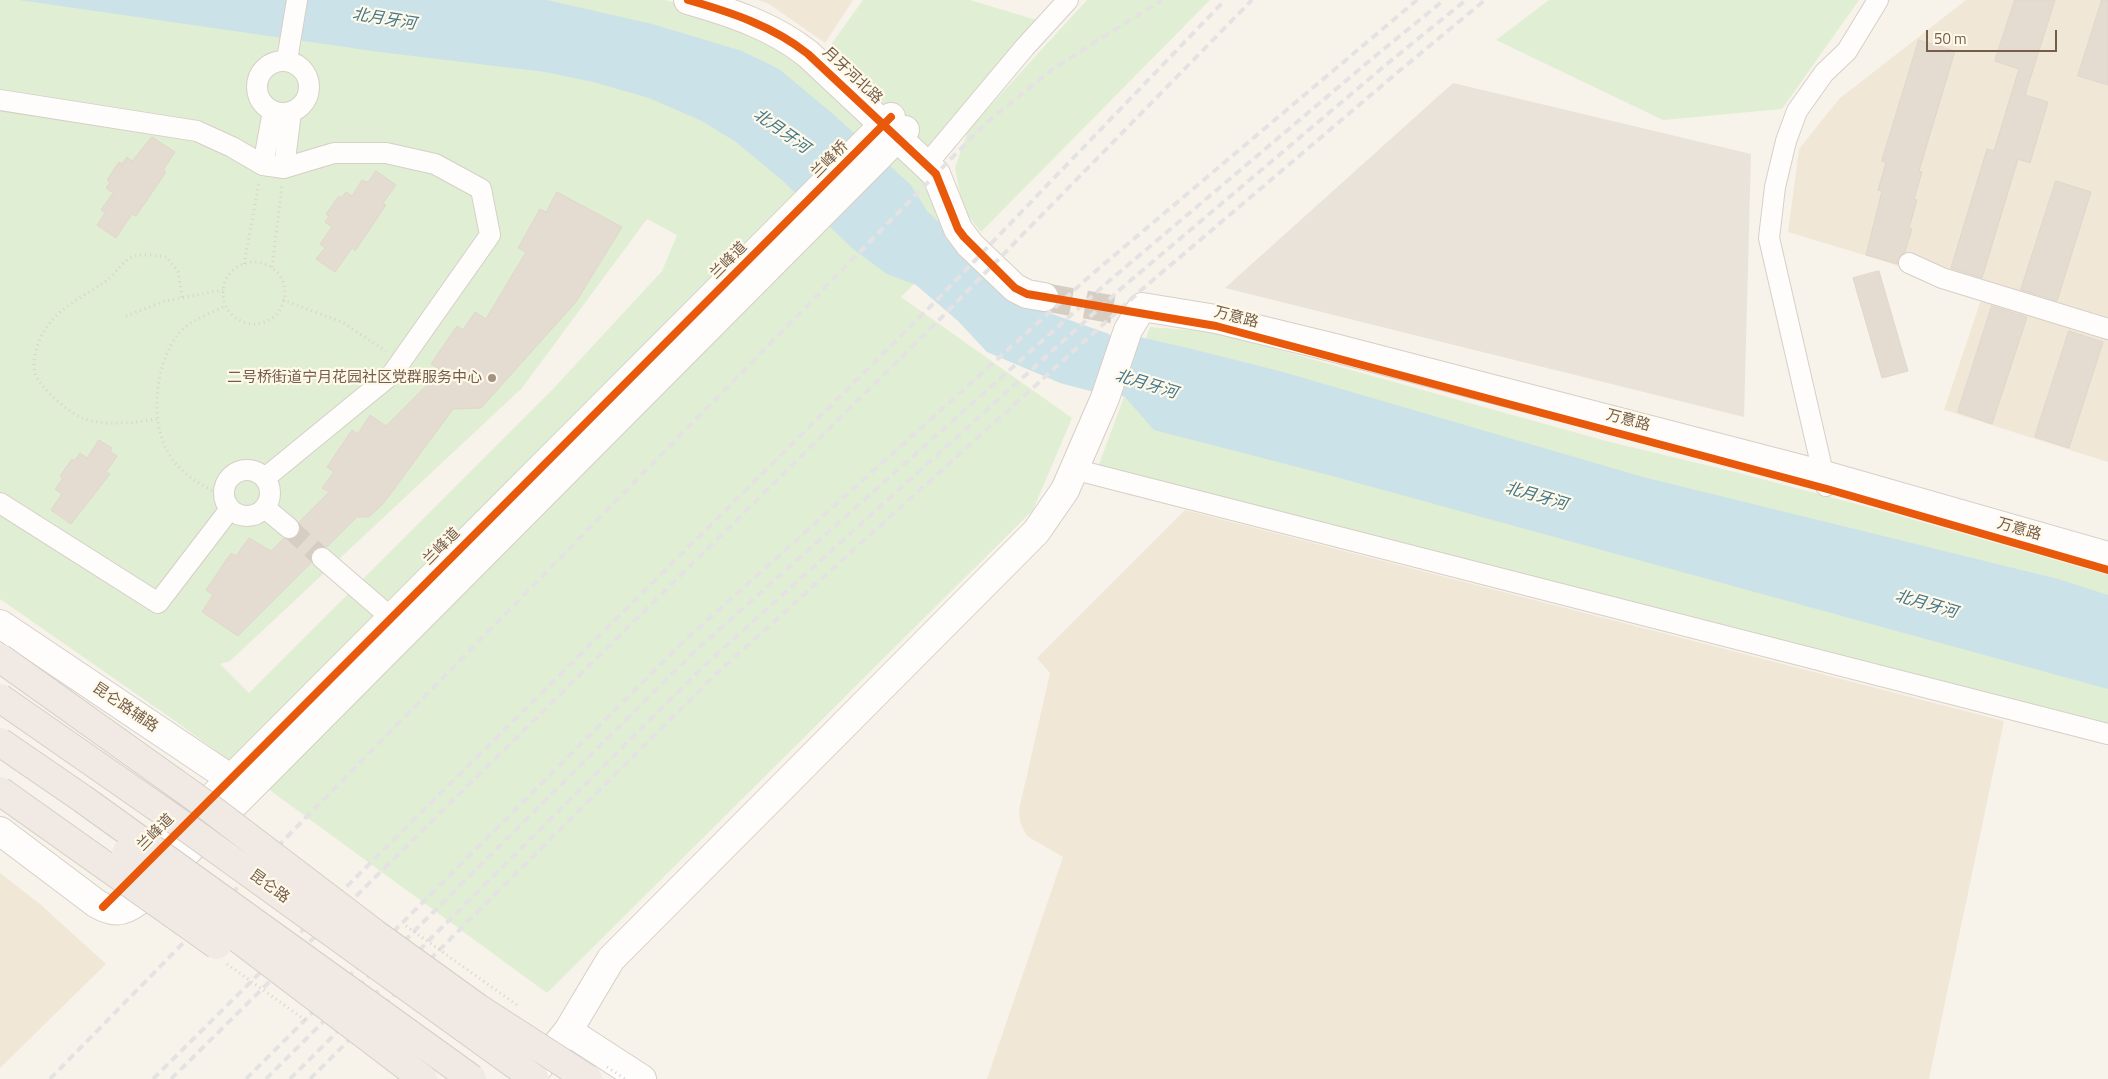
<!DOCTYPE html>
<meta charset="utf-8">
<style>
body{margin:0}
#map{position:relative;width:2108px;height:1079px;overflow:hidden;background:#f7f3ea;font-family:"Titillium Web",sans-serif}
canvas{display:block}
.scale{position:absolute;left:1926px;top:30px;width:131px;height:22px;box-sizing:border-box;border:2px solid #755d49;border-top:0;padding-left:6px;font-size:15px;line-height:18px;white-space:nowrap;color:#755d49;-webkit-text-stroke:4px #fff9ea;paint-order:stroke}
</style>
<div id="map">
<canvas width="2108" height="1079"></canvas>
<div class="scale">50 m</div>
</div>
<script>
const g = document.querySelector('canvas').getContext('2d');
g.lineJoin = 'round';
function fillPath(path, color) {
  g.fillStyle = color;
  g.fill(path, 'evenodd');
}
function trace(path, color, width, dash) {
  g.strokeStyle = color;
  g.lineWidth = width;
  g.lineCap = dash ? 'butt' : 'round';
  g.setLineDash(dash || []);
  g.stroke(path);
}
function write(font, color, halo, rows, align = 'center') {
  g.font = font + ' "Titillium Web","Noto Sans SC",sans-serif';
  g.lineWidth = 4.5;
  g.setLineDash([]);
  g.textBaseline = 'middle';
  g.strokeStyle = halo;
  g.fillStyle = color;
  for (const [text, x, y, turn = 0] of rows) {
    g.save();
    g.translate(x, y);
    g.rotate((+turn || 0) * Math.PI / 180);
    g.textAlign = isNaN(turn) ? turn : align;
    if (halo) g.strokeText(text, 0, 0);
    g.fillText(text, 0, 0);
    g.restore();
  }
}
const residential = new Path2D(`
 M758 0H853L825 43 769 4Z
 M1966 0H2108V462L1944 410 1982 297 1884 261 1788 232 1799 149 1839 99Z
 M1185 510 2004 721 1929 1079H987L1063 857 1027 836 1020 822 1019 810 1050 673 1037 658Z
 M0 873 40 904 106 964 0 1068Z`);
const industrial = new Path2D(`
 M1453 83 1751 154 1744 417 1225 288Z`);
const green = new Path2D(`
 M0 0H665L694 8 815 67 863 0H970L1040 21 920 172 959 239 901 297 1072 418 1033 510 547 993 178 723 0 599ZM647 219 677 235 662 271 553 389 249 693 220 664 230 661 522 388Z
 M1087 0H1210L981 232 963 209 955 168 968 130Z
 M1549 0H1859L1782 109 1663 120 1496 40Z
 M1150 327 1214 332 1606 441 1743 474 1883 511 2108 575V725L1098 467Z`);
const water = new Path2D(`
 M19 0H547L652 24 742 51 779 69 834 115 911 185 927 211 1024 304 1109 334 1116 342 1140 337 1192 349 1283 372 1643 477 2058 579 2108 595V689L1336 477 1154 430 1125 397 1101 390 1094 392 1060 383 987 352 958 321 916 285 887 274 853 249 783 181 736 142 702 121 649 98 593 82 545 72 380 52Z`);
const building = new Path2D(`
 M2015 0H2055L2025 95 2048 102 2030 163 2018 159 1982 278 1951 268 1987 149 1994 151 2019 69 1995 61Z
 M2102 0H2108V85L2078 76Z
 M1919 40 1955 51 1919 171 1922 172 1914 199 1917 200 1909 228 1912 229 1905 252 1898 258 1897 264 1866 255 1882 191 1878 190 1886 163 1882 161Z
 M152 137 175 152 163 170 166 172 136 216 132 214 116 238 97 225 105 213 101 210 113 193 106 188 110 182 107 180 119 162 122 164 127 157 132 161Z
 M376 171 396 185 383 203 386 205 355 251 352 248 335 272 316 259 325 248 320 244 332 227 325 222 329 216 326 214 339 196 341 198 346 192 352 196 362 180 368 182Z
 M2056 181 2091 192 2057 301 2021 290Z
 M557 192 622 227 576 302 481 408 453 409 383 504 369 517H357L327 547H319L313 550 310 556 311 563 238 636 202 612 213 595 206 590 231 553 236 556 249 538 271 551 284 538 293 539 298 536 301 530 299 522 329 492 322 488 334 472 327 467 352 430 358 434 370 415 386 426 427 385 439 369 431 364 457 326 463 330 475 312 486 319 526 252 518 248 540 209 546 212Z
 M1879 271 1908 371 1882 378 1853 278Z
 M1992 306 2027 317 1992 424 1958 412Z
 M2069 331 2103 342 2069 448 2035 437Z
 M99 440 112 448 110 452 117 456 106 472 110 474 71 524 51 510 62 494 55 489 63 478 60 476 72 459 74 461 80 453 87 458Z`);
const streetTunnel = new Path2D(`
 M289 528 322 558`);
const secondaryTunnel = new Path2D(`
 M1044 297 1138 314`);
const path = new Path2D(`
 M223 293a31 31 0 1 1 62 0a31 31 0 1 1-62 0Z
 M244 264 259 183
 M272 267 282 186
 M283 300 342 322 386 351
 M126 316 165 301 223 290
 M157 419C134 423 107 426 85 419 70 414 40 388 35 373 32 363 36 348 40 339 51 312 82 297 105 282 114 276 120 264 130 258 140 252 156 256 167 257L178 272 182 298
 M221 495C205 487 189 479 177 465 147 433 153 365 179 333 189 321 211 313 225 306`);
const street = new Path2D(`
 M287 60 297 0
 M257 87a26 26 0 1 1 52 0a26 26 0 1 1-52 0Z
 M0 100 197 131 232 147 263 165 284 168 334 153H386L435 164 481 189 490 235 392 374 265 478
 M927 164 1025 47 1068 0
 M263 165 273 111
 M284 168 291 112
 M1909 263 1942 278 2108 329
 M1073 469 2108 734
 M224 493a23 23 0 1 1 46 0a23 23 0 1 1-46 0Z
 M1826 486 1769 238 1775 187 1786 141 1797 111 1824 73 1847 51 1878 0
 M0 503 158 603 230 509
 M265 508 289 528
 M322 558 402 627`);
const secondary = new Path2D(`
 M688 0C730 12 773 26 808 54L936 174 958 229 970 245 1015 288 1027 294 1044 297
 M0 624 246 789
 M0 831 97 904C113 913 122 913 137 902L905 130
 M141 869 891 117
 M568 1031 611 959 1036 532 1065 490 1105 398 1128 330 1142 307 1216 319 1331 347 1824 475 2108 556
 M529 1079 568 1031 642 1079`);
const rail = new Path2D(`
 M50 1079 986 123 1054 68 1162 0
 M153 1079 934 303 1225 0
 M171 1079 943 316 1252 0
 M246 1079 683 642 1091 275 1417 0
 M266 1079 693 653 1109 281 1374 57 1444 0
 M290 1079 705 665 1124 286 1388 63 1466 0
 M310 1079 716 674 1140 291 1398 72 1485 0`);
const pathBridge = new Path2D(`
 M406 926 517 1005
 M227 964 305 1020
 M607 1067 625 1079`);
const highwayBridge = new Path2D(`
 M0 658 206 805 374 933 478 1008 588 1079
 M0 698 187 828 535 1079
 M0 742 83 799 472 1079
 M0 791 217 945
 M126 853 423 1079`);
const cycleway = new Path2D(`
 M688 0C730 12 773 26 808 54L936 174 958 229 964 237 1015 288 1027 294 1216 326 1827 489 2108 570
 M103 907 891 117`);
const markers = [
 [492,378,5,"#a29281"]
];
const streetNames = [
 ["月牙河北路",852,76,43],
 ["兰峰桥",830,160,-45],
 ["兰峰道",729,261,-45],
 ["万意路",1236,318,14],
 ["万意路",1628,421,15],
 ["万意路",2019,530,16],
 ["兰峰道",442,547,-45],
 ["昆仑路辅路",125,708,34],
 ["兰峰道",156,833,-45],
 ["昆仑路",269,887,36]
];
const poiNames = [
 ["二号桥街道宁月花园社区党群服务中心",482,378]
];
const waterNames = [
 ["北月牙河",384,20,9],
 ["北月牙河",781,132,35],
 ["北月牙河",1146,385,17],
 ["北月牙河",1536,497,16],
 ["北月牙河",1926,605,16]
];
fillPath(residential, '#f0e7d7');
fillPath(industrial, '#eae3da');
fillPath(green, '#e0eed4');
fillPath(water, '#cbe2e8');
fillPath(building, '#e4dcd1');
trace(building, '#e0d7cc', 1);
trace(streetTunnel, '#d6cec2', 20, [20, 10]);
trace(secondaryTunnel, '#d6cec2', 28, [28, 14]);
trace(street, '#d6cfc6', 22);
trace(secondary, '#d6cfc6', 30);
trace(path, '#dad3cd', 3, [1, 4]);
trace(street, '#fefdfc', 20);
trace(secondary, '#fefdfc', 28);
trace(rail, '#e5e2e4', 4, [8, 5]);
trace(highwayBridge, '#d5cec6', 30, []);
trace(pathBridge, '#dad3cd', 3, [1, 4]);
trace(highwayBridge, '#f1e9e3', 28);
trace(cycleway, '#e8590c', 8);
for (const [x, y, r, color] of markers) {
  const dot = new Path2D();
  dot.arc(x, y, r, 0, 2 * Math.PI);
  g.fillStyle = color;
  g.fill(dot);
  trace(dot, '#fff9ea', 2);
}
write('15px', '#755d49', '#fff9ea', streetNames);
write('15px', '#755d49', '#fff9ea', poiNames, 'right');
write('italic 16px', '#42768a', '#fff9ea', waterNames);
</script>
